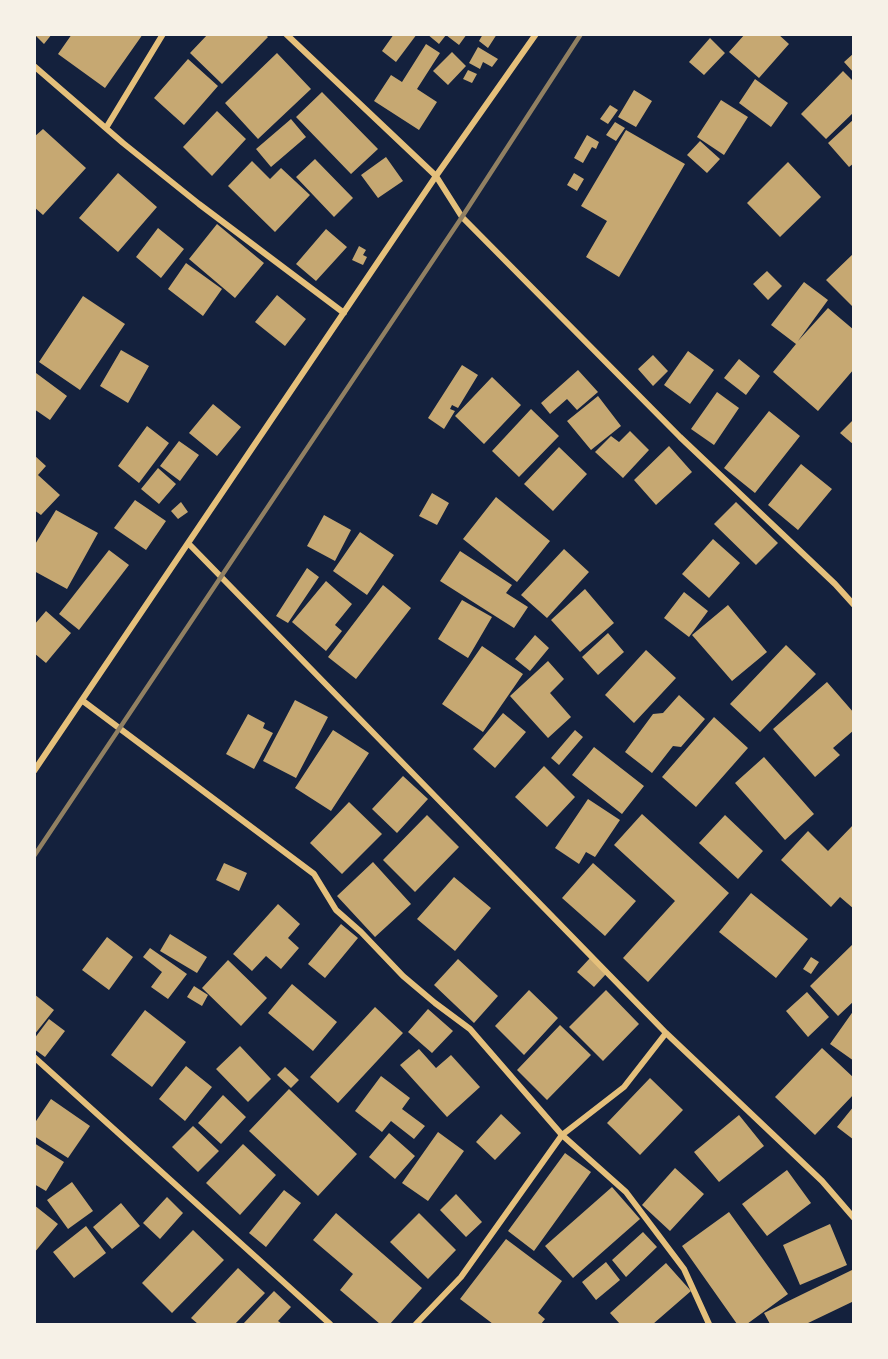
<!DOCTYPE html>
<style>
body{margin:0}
#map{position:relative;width:888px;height:1359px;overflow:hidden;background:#14213d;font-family:"IBM Plex Serif",serif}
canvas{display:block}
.frame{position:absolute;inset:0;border:36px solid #f6f1e7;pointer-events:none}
</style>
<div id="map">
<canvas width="888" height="1359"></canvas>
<div class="frame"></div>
</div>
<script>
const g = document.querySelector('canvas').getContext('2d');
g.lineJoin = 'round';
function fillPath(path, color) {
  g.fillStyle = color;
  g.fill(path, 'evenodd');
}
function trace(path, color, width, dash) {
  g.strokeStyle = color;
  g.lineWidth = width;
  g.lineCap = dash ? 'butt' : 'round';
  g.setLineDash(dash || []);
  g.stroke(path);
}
const building = new Path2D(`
 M34 34H52L44 44Z
 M72 34H143L105 88 58 54Z
 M208 34H265L268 37 222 84 190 53Z
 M394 34H417L396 62 382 51Z
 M427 34H467L459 45 446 35 439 44Z
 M483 34H497L488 48 479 41Z
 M745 34H778L789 44 759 78 729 52Z
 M710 38 725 53 704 75 689 62Z
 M426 44 440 53 417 89 437 102 419 130 374 101 391 75 402 82Z
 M478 47 498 59 492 67 483 62 480 69 469 63Z
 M452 52 466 66 448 85 433 71Z
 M277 53 311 89 258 139 225 103Z
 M854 53V73L844 62Z
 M188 59 218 86 184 125 154 98Z
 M468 70 477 74 472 83 463 79Z
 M843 71 854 82V112L826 139 801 114Z
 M755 79 788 103 771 127 739 103Z
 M634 90 652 101 636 127 618 117Z
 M322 92 378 149 351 174 296 117Z
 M721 100 748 117 724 155 697 137Z
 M610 105 618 110 608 124 600 119Z
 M217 111 246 139 212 176 183 147Z
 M291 119 306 137 271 167 256 149Z
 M854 119V163L849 167 828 143Z
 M615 122 625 128 616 141 606 135Z
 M43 129 86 168 43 215 34 207V137Z
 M626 130 685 164 619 277 586 257 607 221 581 206Z
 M587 135 599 142 596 149 592 147 583 163 574 158Z
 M700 141 720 159 707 173 687 155Z
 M386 157 403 181 378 198 361 175Z
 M315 159 353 198 334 217 296 177Z
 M252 161 270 179 281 168 310 195 275 232 228 186Z
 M788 162 821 197 780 237 747 203Z
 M118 173 157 207 118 252 79 218Z
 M574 173 584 179 577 191 567 185Z
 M217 224 264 263 235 298 189 259Z
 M158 228 184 249 161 278 136 257Z
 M326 229 347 247 316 281 296 264Z
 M359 246 366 250 363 255 367 257 363 265 352 260Z
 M854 253V308L826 280Z
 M186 263 222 289 203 316 168 289Z
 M767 271 782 286 768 300 753 284Z
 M804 282 828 300 798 341 828 308 854 330V369L818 411 773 372 796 344 771 325Z
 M277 295 306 319 285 346 255 322Z
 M83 296 125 324 80 390 39 362Z
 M121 350 149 366 128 403 100 386Z
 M688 351 714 370 690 404 664 385Z
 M653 355 668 371 653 386 638 369Z
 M739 359 760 376 746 395 724 378Z
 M462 365 478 375 458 408 452 405 450 409 455 411 444 429 428 418Z
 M578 370 598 392 577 410 567 399 550 414 541 403Z
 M36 373 67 396 50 420 34 409Z
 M492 377 521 405 484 444 455 416Z
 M717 392 739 408 714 445 691 429Z
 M598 396 621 426 591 450 567 421Z
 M213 404 241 427 217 456 189 433Z
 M531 409 559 436 519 477 492 451Z
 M769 411 800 436 755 493 724 468Z
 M854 419V445L840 433Z
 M147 426 169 443 139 483 118 466Z
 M630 431 649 450 623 478 595 452 611 436 619 442Z
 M179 441 199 455 180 481 160 466Z
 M669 446 692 472 656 505 634 480Z
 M559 447 587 474 553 511 524 484Z
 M34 455 46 466 38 475 60 495 41 515 34 510Z
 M801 464 832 489 798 530 768 505Z
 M158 468 176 484 159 504 141 489Z
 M432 493 449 503 437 525 419 516Z
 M496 497 550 541 517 582 463 539Z
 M135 500 166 521 146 550 114 528Z
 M181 502 188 512 178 519 171 511Z
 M736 502 778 543 756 565 714 524Z
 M56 510 98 533 67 589 34 571V546Z
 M324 515 351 530 335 561 307 546Z
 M360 532 394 555 367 595 333 571Z
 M713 539 740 563 709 598 682 574Z
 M564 549 589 572 547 618 521 595Z
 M109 550 129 565 79 630 59 614Z
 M460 551 512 585 506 593 528 607 514 628 440 581Z
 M307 568 319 577 288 623 276 616Z
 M326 581 352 604 335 625 342 631 326 651 292 622Z
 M383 585 411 608 356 679 328 657Z
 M585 589 614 623 580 652 551 620Z
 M684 592 708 611 689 637 664 618Z
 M462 600 492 617 468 658 438 639Z
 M728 605 767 652 732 681 692 635Z
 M46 611 71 633 46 663 34 653V625Z
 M608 633 624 652 598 675 582 657Z
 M535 635 549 648 530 671 515 659Z
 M786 645 816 674 760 732 730 704Z
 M482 646 523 674 483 732 442 704Z
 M646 650 676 678 634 723 605 695Z
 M548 661 564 679 550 693 571 717 548 738 510 696Z
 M827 682 854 713V730L833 748 840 755 815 777 773 729Z
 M679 695 705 719 681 747 673 746 652 773 625 752 653 714 663 713Z
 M295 700 328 717 296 778 263 761Z
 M503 713 526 732 495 768 473 749Z
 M248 714 265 723 263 728 273 733 254 769 226 754Z
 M714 717 748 748 696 807 662 777Z
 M333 730 369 753 331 811 295 788Z
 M575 730 583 737 559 765 551 758Z
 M594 747 644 786 622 814 572 775Z
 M764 757 814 814 785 840 735 783Z
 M544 766 575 797 547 827 515 797Z
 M403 776 428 799 397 833 372 809Z
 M588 799 620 820 595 857 586 852 579 864 555 848Z
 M349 802 382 834 342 874 310 843Z
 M642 814 729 893 648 982 623 958 675 901 614 845Z
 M427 815 459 847 415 892 383 860Z
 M725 815 763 851 738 879 699 843Z
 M854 824V909L840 897 831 907 781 860 808 831 828 851Z
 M373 862 411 904 375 937 337 896Z
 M224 863 247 873 239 891 216 880Z
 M593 863 636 901 605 936 562 898Z
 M454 877 491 908 455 951 417 919Z
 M751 893 808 939 776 978 719 932Z
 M278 904 300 924 288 938 299 948 281 969 266 956 252 971 233 954Z
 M341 924 358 938 325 978 308 964Z
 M170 934 207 957 197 973 160 951Z
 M107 937 133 957 109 990 82 970Z
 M854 943V1001L838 1016 810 986Z
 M150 948 187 974 168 999 151 987 162 972 143 957Z
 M811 957 819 962 811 974 803 969Z
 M590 958 606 974 594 987 577 972Z
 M458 959 498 996 474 1023 434 985Z
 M228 960 267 998 241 1026 202 988Z
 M292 984 337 1022 313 1051 268 1013Z
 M194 986 208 995 202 1006 187 997Z
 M529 990 558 1018 524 1055 495 1026Z
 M606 990 639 1024 603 1061 569 1027Z
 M807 992 829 1017 808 1037 786 1011Z
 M34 994 54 1010 34 1035Z
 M375 1007 403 1033 338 1103 310 1077Z
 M428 1009 453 1031 432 1053 408 1032Z
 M145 1010 186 1042 152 1087 111 1055Z
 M854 1010V1061L830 1044Z
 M49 1019 65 1031 45 1057 34 1049V1039Z
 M560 1025 591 1055 547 1100 517 1070Z
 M240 1046 271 1079 248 1102 216 1069Z
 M822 1048 854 1078V1094L815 1135 775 1097Z
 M419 1049 436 1068 451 1055 480 1087 447 1117 400 1065Z
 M186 1066 212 1087 185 1121 159 1099Z
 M285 1067 299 1080 291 1088 277 1075Z
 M381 1076 410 1098 402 1109 425 1126 414 1139 391 1121 382 1132 355 1111Z
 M650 1078 683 1110 640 1155 607 1123Z
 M289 1089 357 1154 318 1196 249 1131Z
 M223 1095 246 1117 221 1144 198 1123Z
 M51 1099 90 1126 68 1158 34 1136V1124Z
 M854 1106V1140L837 1127Z
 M501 1114 521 1133 495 1160 476 1142Z
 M739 1115 764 1146 719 1182 694 1152Z
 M193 1126 219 1151 198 1172 172 1147Z
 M438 1132 464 1151 428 1201 402 1183Z
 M389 1133 415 1156 395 1179 369 1157Z
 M34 1143 64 1162 46 1191 34 1184Z
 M243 1144 276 1175 240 1215 206 1183Z
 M565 1153 591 1172 534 1251 508 1231Z
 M675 1168 704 1194 670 1231 642 1205Z
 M787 1170 811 1203 767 1236 742 1204Z
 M72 1182 93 1211 68 1229 47 1200Z
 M612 1187 640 1219 573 1278 545 1246Z
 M284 1190 301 1203 266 1247 249 1233Z
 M456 1194 482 1222 466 1237 440 1210Z
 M167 1197 183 1213 160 1239 143 1223Z
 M121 1203 140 1226 112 1249 93 1227Z
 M34 1205 58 1224 34 1253Z
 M729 1212 788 1294 747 1324H737L682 1246Z
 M336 1213 422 1288 390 1324H380L340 1290 353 1274 313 1240Z
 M419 1213 456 1250 428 1279 390 1242Z
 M830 1224 847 1265 800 1285 783 1245Z
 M86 1226 106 1253 74 1278 53 1252Z
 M193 1230 224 1260 172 1313 142 1283Z
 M643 1232 657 1247 626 1277 612 1260Z
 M506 1239 562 1281 538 1313 545 1319 541 1324H493L460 1299Z
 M606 1262 620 1280 596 1300 582 1282Z
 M666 1263 691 1291 653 1324H620L610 1313Z
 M238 1268 265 1293 235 1324H198L191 1318Z
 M854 1269V1301L806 1324H770L764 1313Z
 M274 1291 291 1307 278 1321 282 1324H243Z`);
const minor = new Path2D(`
 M286 34 436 176 462 217 680 437 835 584 854 605
 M34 66 123 143 199 204 344 313
 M106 128 163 34
 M189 544 666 1033 822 1181 854 1218
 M83 701 314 874 336 910 361 932 403 976 435 1003 470 1029 562 1135 626 1192 684 1269 709 1324
 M34 771 436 176 536 34
 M34 1057 330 1324
 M416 1324 461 1277 562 1135 624 1087 666 1033`);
const rail = new Path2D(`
 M34 856 462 217 581 34`);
fillPath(building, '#c6a872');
trace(minor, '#e5c07b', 6);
trace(rail, '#918062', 4.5);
</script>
